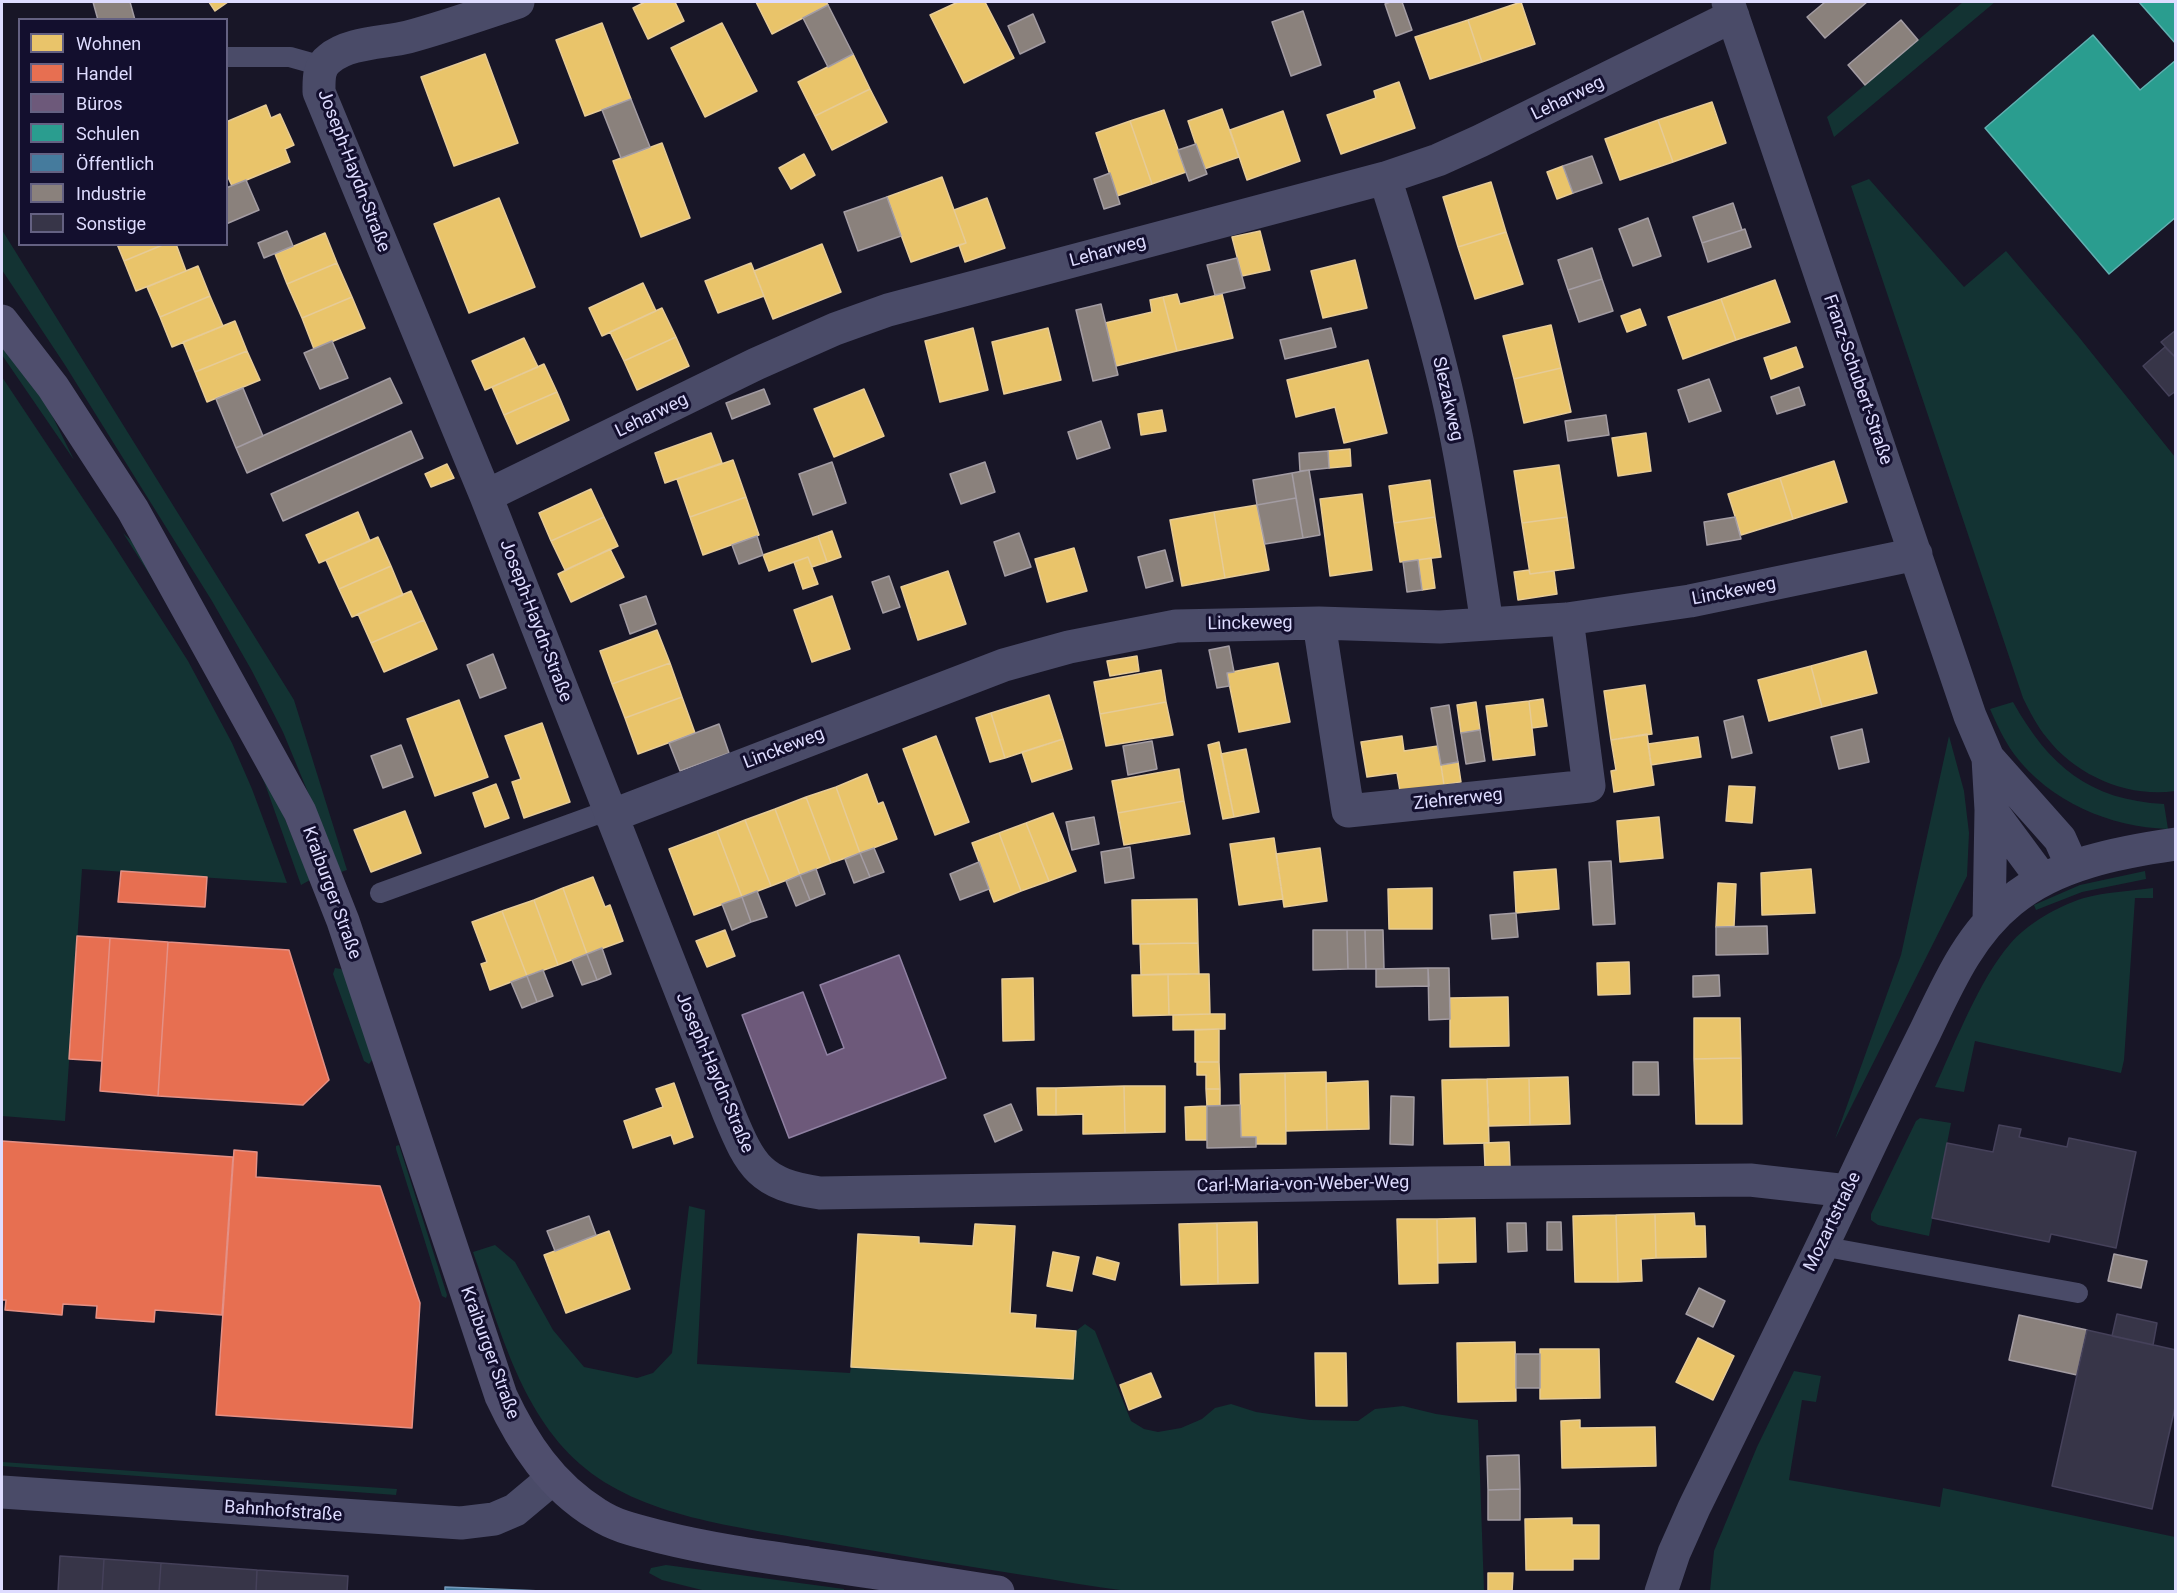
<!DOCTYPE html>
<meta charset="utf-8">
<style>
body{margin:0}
#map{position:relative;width:2177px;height:1593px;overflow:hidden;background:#181627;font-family:Roboto,sans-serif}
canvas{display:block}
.frame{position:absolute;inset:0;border:3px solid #dedcff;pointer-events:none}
.legend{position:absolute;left:18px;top:18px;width:210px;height:228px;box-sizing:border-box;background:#130f2e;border:2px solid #646182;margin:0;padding:8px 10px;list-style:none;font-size:18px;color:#dedcff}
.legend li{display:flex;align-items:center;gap:12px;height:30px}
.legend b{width:30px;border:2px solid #646182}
</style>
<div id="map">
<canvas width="2177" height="1593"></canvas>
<div class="frame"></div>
<ul class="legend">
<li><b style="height:16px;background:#e9c46a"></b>Wohnen</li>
<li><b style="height:16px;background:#e76f51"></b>Handel</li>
<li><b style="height:16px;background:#6d597a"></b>Büros</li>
<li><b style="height:16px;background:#2a9d8f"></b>Schulen</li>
<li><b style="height:16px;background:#457b9d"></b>Öffentlich</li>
<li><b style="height:16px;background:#8a817c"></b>Industrie</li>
<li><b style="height:16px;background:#373548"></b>Sonstige</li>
</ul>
</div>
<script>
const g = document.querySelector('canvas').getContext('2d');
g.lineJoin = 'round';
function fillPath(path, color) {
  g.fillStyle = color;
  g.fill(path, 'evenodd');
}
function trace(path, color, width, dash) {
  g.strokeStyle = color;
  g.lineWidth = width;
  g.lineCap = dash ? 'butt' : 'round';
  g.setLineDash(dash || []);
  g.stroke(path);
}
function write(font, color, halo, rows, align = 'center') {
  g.font = font + ' Roboto,sans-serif';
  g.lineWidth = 6;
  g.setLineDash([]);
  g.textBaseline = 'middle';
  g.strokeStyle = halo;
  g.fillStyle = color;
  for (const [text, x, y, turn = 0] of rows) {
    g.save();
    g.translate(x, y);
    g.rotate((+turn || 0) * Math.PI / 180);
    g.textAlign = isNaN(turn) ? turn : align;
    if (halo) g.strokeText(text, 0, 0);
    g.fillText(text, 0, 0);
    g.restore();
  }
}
const green = new Path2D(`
 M1963 2H1995L1834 137 1827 117Z
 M1869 179 1964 287 2006 251 2078 336 2175 457V791C2129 798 2076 776 2047 738 2037 726 2030 712 2023 698L1851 186Z
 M2 230 294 700 347 870 341 872 283 732 252 671 212 601 65 365 2 270Z
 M2 331 35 381 74 460 2 355Z
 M2 377 112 542 188 661 232 743 252 789 287 883 82 869 65 1121 2 1116Z
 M123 533 141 550 254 743 310 880 301 885 265 784 245 738 168 603Z
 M2013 702C2049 766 2089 800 2164 804L2168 829C2110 827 2050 802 2014 754 2004 740 1997 725 1990 709Z
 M1949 736 1964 791 1969 833 1967 876 1835 1139 1901 955Z
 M2145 871 2146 879 2082 892 2036 910 2034 905 2080 885Z
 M2153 888V898H2135L2124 1060 2121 1073 1975 1041 1964 1092 1935 1087C1955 1043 1979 980 2010 944 2027 924 2058 906 2084 898 2106 892 2130 891 2153 888Z
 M335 968 341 969 343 971 373 1059 369 1064 364 1061 333 974Z
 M1920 1118 1951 1123 1929 1236 1878 1225 1871 1220V1214L1916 1121Z
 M399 1145 447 1295 446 1298 442 1296 396 1149V1146Z
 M689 1206 705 1210 697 1364 850 1373 851 1367 1073 1379 1076 1331 1085 1324 1095 1331 1131 1421 1144 1429 1158 1432 1181 1428 1202 1419 1215 1408 1231 1404 1256 1412 1310 1420 1358 1421 1375 1409 1403 1406 1436 1414 1478 1420 1484 1591C1404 1591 1324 1591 1244 1591 1208 1591 1163 1593 1128 1591 1093 1587 1058 1580 1023 1575 954 1564 885 1553 816 1541 739 1527 640 1517 580 1464 519 1410 499 1325 473 1252L495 1245 515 1262 553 1330 584 1367 637 1378 653 1373 672 1353Z
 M1794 1371 1821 1376 1816 1402 1802 1400 1789 1480 1940 1507 1943 1488 2175 1537V1591H1710L1714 1551 1757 1447Z
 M2 1462 397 1489 396 1495 2 1466Z
 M666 1565 844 1589V1591H706L662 1580 649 1573 651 1568Z`);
const homes = new Path2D(`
 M209 2H228L215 11Z
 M645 2H675L684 21 648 39 633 8Z
 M756 2H826L828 5 772 34Z
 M958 2H985L1014 58 964 83 930 15Z
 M1521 2 1535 44 1482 62 1468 20Z
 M1468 20 1482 62 1430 79 1415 37Z
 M602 23 631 99 585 116 556 40Z
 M722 23 757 91 705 117 671 48Z
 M485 54 518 143 454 166 421 77Z
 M853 54 870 89 815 116 798 82Z
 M1399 82 1415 128 1341 154 1327 115 1376 98 1374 91Z
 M870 89 887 122 832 150 815 116Z
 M1712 102 1726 143 1673 162 1658 120Z
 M266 105 271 118 280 114 294 145 285 149 290 162 232 186 226 173V122Z
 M1222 109 1239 157 1204 169 1188 121Z
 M1164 110 1186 172 1152 184 1130 121Z
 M1283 111 1300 161 1247 180 1230 130Z
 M1658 120 1673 162 1620 180 1605 139Z
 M1130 121 1152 184 1117 196 1096 133Z
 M662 143 690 218 641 237 613 161Z
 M804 154 815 175 791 189 779 168Z
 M1563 166 1573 193 1557 199 1547 172Z
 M942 177 966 243 911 262 887 197Z
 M1491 182 1506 232 1458 247 1443 197Z
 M499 198 535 287 469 313 434 224Z
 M987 198 1005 248 965 262 959 245 966 243 954 210Z
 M1260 231 1270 270 1242 276 1232 237Z
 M1506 232 1523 284 1475 299 1458 247Z
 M325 233 337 263 287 284 275 254Z
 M117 244H165L124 261Z
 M165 244H176L186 271 136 291 124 261Z
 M822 244 841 292 773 319 754 271Z
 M1355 260 1367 308 1323 318 1311 271Z
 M337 263 352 297 302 318 287 284Z
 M751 263 764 296 718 313 705 281Z
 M198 266 210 296 160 317 147 287Z
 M1775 280 1790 322 1736 340 1721 299Z
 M643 283 656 311 602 336 589 308Z
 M1177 294 1180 304 1222 294 1233 338 1177 351 1163 297Z
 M210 296 223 326 172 347 160 317Z
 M352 297 365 328 314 349 302 318Z
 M1163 297 1177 351 1116 366 1105 323 1152 312 1150 300Z
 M1721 299 1736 340 1683 359 1668 317Z
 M662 308 676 337 624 361 610 332Z
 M1640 309 1646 325 1627 332 1621 316Z
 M235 321 247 351 195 372 183 342Z
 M1551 325 1561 368 1514 379 1503 336Z
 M973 328 988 390 940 402 925 341Z
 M1048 328 1061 380 1004 394 992 342Z
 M676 337 689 366 637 390 624 361Z
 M524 338 538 367 485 390 472 361Z
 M1796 347 1803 367 1771 379 1764 358Z
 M247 351 260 380 207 402 195 372Z
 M1368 360 1387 433 1344 443 1335 407 1296 417 1287 380Z
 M544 364 557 392 504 415 492 387Z
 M1561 368 1571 412 1524 423 1514 379Z
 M864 389 884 436 834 457 814 409Z
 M557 392 569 420 517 444 504 415Z
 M1162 410 1166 431 1141 435 1138 414Z
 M711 433 722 463 665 483 655 453Z
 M1646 433 1651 471 1618 476 1612 438Z
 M1350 449 1351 466 1329 468 1328 451Z
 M733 460 746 497 690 517 677 479Z
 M1834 461 1847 502 1793 519 1780 478Z
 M447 464 454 478 431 487 425 474Z
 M1559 465 1567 517 1522 523 1514 471Z
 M1780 478 1793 519 1741 535 1728 494Z
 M1430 480 1435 517 1394 523 1389 486Z
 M591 489 604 517 551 541 539 513Z
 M1362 494 1372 570 1330 576 1320 499Z
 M746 497 759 535 703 555 690 517Z
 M1257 505 1269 570 1225 578 1214 512Z
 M358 512 370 541 319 563 306 535Z
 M1214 512 1225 578 1182 586 1170 520Z
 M604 517 618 546 565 570 551 541Z
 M1435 517 1441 557 1400 562 1394 523Z
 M1567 517 1574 568 1530 574 1522 523Z
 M832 531 841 557 827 562 818 536Z
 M818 536 827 562 812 567 808 557 769 571 763 555Z
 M378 537 391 566 339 589 326 560Z
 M1074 548 1087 591 1047 602 1035 559Z
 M610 549 624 577 571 602 558 574Z
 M808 557 818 584 803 589 794 562Z
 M1431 558 1435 588 1422 590 1418 560Z
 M391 566 403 595 352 617 339 589Z
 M1529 570 1530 574 1554 571 1557 594 1518 600 1514 572Z
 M948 571 966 624 918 640 901 587Z
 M411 591 424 620 371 643 358 614Z
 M832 596 850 649 812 662 794 610Z
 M424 620 437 649 384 672 371 643Z
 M657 630 670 663 612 684 600 651Z
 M1866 651 1877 693 1822 707 1811 666Z
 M1137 656 1139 671 1110 676 1107 661Z
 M670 663 682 697 625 718 612 684Z
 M1278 663 1290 722 1239 732 1227 673Z
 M1811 666 1822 707 1769 721 1758 680Z
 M1161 670 1166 702 1100 714 1094 682Z
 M1645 685 1652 734 1611 740 1604 691Z
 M1049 695 1063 739 1005 758 991 713Z
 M682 697 695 733 638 754 625 718Z
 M1543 699 1547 726 1532 728 1529 701Z
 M459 700 488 777 435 796 407 719Z
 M1529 701 1535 755 1493 760 1486 706Z
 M1166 702 1173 735 1106 746 1100 714Z
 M1476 702 1480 730 1461 733 1457 705Z
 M991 713 1005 758 990 762 976 718Z
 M542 723 570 802 524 818 512 782 521 779 505 736Z
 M1647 734 1654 785 1614 792 1611 771 1616 770 1611 740Z
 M936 736 969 822 935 835 903 749Z
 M1402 736 1404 751 1438 746 1444 785 1400 791 1397 773 1367 777 1361 742Z
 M1698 737 1701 757 1651 765 1648 744Z
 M1063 739 1072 769 1032 782 1022 752Z
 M1219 742 1234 817 1223 819 1208 745Z
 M1246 749 1259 812 1234 817 1221 754Z
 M1458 762 1461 782 1444 785 1441 765Z
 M1179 769 1184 801 1118 813 1112 781Z
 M867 774 878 804 883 802 897 839 860 853 836 787Z
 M496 784 509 818 485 827 473 793Z
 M1729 786 1755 787 1752 823 1726 821Z
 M836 787 860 853 831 863 806 797Z
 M806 797 831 863 800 875 775 809Z
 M1184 801 1190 834 1124 845 1118 813Z
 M775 809 800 875 771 886 745 820Z
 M405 811 421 853 371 872 354 830Z
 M1053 813 1076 871 1049 881 1026 823Z
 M1659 817 1663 858 1620 862 1617 821Z
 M745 820 771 886 742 897 717 831Z
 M1026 823 1049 881 1021 891 999 833Z
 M717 831 742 897 694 915 669 849Z
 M999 833 1021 891 994 902 972 843Z
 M1274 838 1283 899 1239 905 1230 844Z
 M1320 848 1327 901 1284 907 1276 854Z
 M1556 869 1559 909 1516 913 1514 872Z
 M1811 869 1815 913 1762 915 1761 873Z
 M593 877 605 907 610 905 623 941 587 954 563 888Z
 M1718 883 1736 884 1734 926 1716 927Z
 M563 888 587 954 558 965 534 900Z
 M1432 888V929H1389L1388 889Z
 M1197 899 1198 943 1133 944 1132 900Z
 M534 900 558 965 527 976 502 911Z
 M502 911 527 976 490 990 481 964 487 962 472 922Z
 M725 930 735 956 707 967 696 941Z
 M1198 943 1199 974 1141 975 1140 944Z
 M1629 962 1630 994 1598 995 1597 963Z
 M1168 974 1169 1015 1133 1016 1132 975Z
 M1168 974H1209L1210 1014 1169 1015Z
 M1033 978 1034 1040 1003 1041 1002 979Z
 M1508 997 1509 1046 1450 1047V998Z
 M1210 1014H1225V1029L1173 1030V1015Z
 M1694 1018H1740L1741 1058 1694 1059Z
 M1219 1029V1062H1195V1030Z
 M1741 1058 1742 1124H1696L1694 1059Z
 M1197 1062H1219L1220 1089H1206V1075H1197Z
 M1326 1072 1327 1130 1286 1131 1285 1073Z
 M1285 1073 1286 1144H1256V1137H1241L1240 1074Z
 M1568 1077 1570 1124 1530 1125 1529 1078Z
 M1529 1078 1530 1125 1489 1126 1487 1079Z
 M1487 1079 1489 1143 1444 1144 1442 1080Z
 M1368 1081 1369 1129 1327 1130 1326 1083Z
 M674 1083 693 1137 674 1144 671 1135 633 1148 624 1121 663 1107 656 1089Z
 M1124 1086H1165V1132L1125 1133Z
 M1124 1086 1125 1133 1083 1134V1114L1056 1115V1088Z
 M1037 1088H1056V1115H1038Z
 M1206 1089H1220V1106H1207Z
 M1207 1106V1140H1186L1185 1107Z
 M1509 1142 1510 1166 1485 1167 1484 1143Z
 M1694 1213 1695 1226H1705L1706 1257 1656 1258 1655 1214Z
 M1655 1214 1656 1258 1641 1259 1642 1281 1618 1282 1616 1215Z
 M1616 1215 1618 1282H1575L1573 1216Z
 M1475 1218 1476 1262 1438 1263 1437 1219Z
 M1397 1219H1437L1438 1283 1399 1284Z
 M1257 1222 1258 1283 1218 1284 1217 1223Z
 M1217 1223 1218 1284 1181 1285 1179 1224Z
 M975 1224 1015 1226 1010 1313 1036 1315 1035 1328 1076 1331 1073 1379 851 1367 858 1234 919 1237V1243L973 1246Z
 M609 1231 630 1289 566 1313 544 1255Z
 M1053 1252 1079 1257 1072 1291 1047 1286Z
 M1097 1257 1119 1263 1115 1280 1093 1274Z
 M1698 1338 1734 1356 1713 1400 1676 1382Z
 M1515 1342 1516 1401 1458 1402 1457 1343Z
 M1540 1349H1599L1600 1398 1540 1399Z
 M1315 1353H1346L1347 1406H1316Z
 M1151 1373 1161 1397 1129 1410 1120 1385Z
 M1580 1420V1428L1655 1427 1656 1466 1562 1468 1561 1421Z
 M1572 1518V1525H1599V1559H1573V1570H1526L1525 1519Z
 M1488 1573H1513L1512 1592H1488Z`);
const shops = new Path2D(`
 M121 871 207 877 205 907 118 902Z
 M77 936 110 938 102 1061 69 1059Z
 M110 938 168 942 158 1096 100 1091Z
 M168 942 289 950 329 1080 303 1105 158 1096Z
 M2 1141 233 1157 222 1315 155 1310 154 1322 96 1318 97 1306 63 1304 62 1315 5 1310 6 1300H2Z
 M234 1150 257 1152 256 1177 380 1186 420 1303 412 1428 216 1415Z`);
const offices = new Path2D(`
 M899 955 946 1078 789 1138 742 1015 803 992 827 1055 844 1048 820 985Z`);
const schools = new Path2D(`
 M2139 2H2176V44Z
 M2093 35 2140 90 2176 60V217L2109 274 1985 128Z`);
const public = new Path2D(`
 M445 1587 542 1591V1592H445Z`);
const industry = new Path2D(`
 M93 2H130L135 20H98Z
 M1390 2H1402L1412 30 1396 36 1385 4Z
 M1825 2H1867L1825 38 1807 17Z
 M828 5 853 54 828 67 803 18Z
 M1303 11 1321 65 1291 76 1272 22Z
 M1033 14 1045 42 1020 54 1008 26Z
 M1901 20 1918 40 1865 85 1848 65Z
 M631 99 650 147 621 158 602 110Z
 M1196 144 1207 174 1189 181 1178 150Z
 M1592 156 1602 183 1573 193 1563 166Z
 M1110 173 1120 204 1104 209 1094 179Z
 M246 180 259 210 226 224V188Z
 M887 197 901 236 858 251 844 212Z
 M1733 203 1742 230 1702 243 1693 217Z
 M1648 218 1661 256 1633 266 1619 229Z
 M1745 229 1751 247 1708 262 1702 243Z
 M287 231 293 246 264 258 258 243Z
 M1592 248 1602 279 1568 290 1558 260Z
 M1237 258 1245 288 1215 295 1207 265Z
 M1602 279 1613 311 1579 322 1568 290Z
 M1101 304 1118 375 1093 381 1076 310Z
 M1331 328 1336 347 1285 359 1280 340Z
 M332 341 348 378 320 389 304 353Z
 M390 378 402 403 247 473 236 448Z
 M1709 379 1721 411 1689 422 1678 390Z
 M1799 387 1805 405 1777 414 1771 397Z
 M243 388 263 436 236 448 216 399Z
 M764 389 770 404 732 419 726 403Z
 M1606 415 1609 435 1568 441 1565 421Z
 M1101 421 1110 448 1077 459 1068 432Z
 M411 431 423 458 283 521 271 494Z
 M1328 451 1329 468 1300 471 1299 453Z
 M832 462 846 503 813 515 799 474Z
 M985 462 995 492 961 504 950 474Z
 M1309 470 1320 535 1303 538 1292 473Z
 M1292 473 1296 498 1257 505 1253 480Z
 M1296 498 1303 538 1265 544 1257 505Z
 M1735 517 1741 539 1707 545 1704 522Z
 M1019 533 1031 567 1005 576 994 542Z
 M757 536 763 555 739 564 732 545Z
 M1165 550 1173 581 1146 588 1138 557Z
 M1418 560 1422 590 1407 592 1403 562Z
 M889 576 900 607 883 613 872 582Z
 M646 596 656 624 630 634 620 605Z
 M1229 646 1234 672 1227 673 1229 686 1217 688 1209 650Z
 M493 654 506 688 480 698 467 665Z
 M1449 705 1458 762 1441 765 1431 708Z
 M1743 716 1752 753 1732 758 1724 721Z
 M719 724 729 753 680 771 669 743Z
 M1862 729 1869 762 1839 769 1831 737Z
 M1480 730 1485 761 1466 764 1461 733Z
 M1152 741 1157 769 1128 775 1123 746Z
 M401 745 413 777 383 788 371 756Z
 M1094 817 1099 844 1072 850 1066 822Z
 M1130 847 1134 878 1105 883 1101 852Z
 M874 848 884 872 870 877 860 853Z
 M860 853 870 877 854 883 845 859Z
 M1611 861 1615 924 1593 925 1589 862Z
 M979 862 989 889 960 900 950 874Z
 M816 869 825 894 810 900 800 875Z
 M800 875 810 900 796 906 786 881Z
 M757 891 767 917 751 922 742 897Z
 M742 897 751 922 732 930 722 904Z
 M1516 913 1518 937 1492 939 1490 915Z
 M1767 926 1768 954 1716 955V927Z
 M1313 930H1347L1348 969 1313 970Z
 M1347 930H1365L1366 969H1348Z
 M1365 930H1383L1384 969H1366Z
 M602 948 611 974 597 980 587 954Z
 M587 954 597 980 582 985 572 960Z
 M1428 968H1449L1450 1019 1429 1020Z
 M1428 968 1429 986 1376 987V969Z
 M543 970 553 996 537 1002 527 976Z
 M1719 975 1720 996 1693 997V976Z
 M527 976 537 1002 522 1008 511 982Z
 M1633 1062H1658L1659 1095H1633Z
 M1391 1096 1414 1097 1413 1145 1390 1144Z
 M1011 1104 1022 1130 995 1142 984 1115Z
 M1240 1105 1241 1137H1256V1147L1207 1148V1106Z
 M589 1216 596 1235 555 1251 547 1231Z
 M1547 1222H1561L1562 1250H1547Z
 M1507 1223H1526L1527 1251 1508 1252Z
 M2114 1254 2147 1261 2141 1288 2108 1281Z
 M1699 1288 1725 1301 1713 1327 1686 1314Z
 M2019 1315 2087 1330 2077 1375 2009 1360Z
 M1516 1354H1540V1388H1516Z
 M1519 1455 1520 1489 1488 1490 1487 1456Z
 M1520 1489V1520H1488V1490Z`);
const building = new Path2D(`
 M2176 330V358L2161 342Z
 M2165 347 2176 358V391L2169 396 2143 366Z
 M1999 1125 2021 1129 2019 1137 2067 1147 2069 1138 2136 1152 2116 1248 2051 1234 2049 1242 1932 1218 1947 1143 1993 1152Z
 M2117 1314 2157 1323 2153 1345 2112 1336Z
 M2087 1330 2176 1350V1403L2152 1509 2052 1486Z
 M60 1556 104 1559 102 1592H58Z
 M104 1559 161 1563 159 1592H102Z
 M161 1563 257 1570 256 1592H159Z
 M257 1570 348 1576 347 1592H256Z`);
const lane = new Path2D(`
 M226 57H290L322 66
 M380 893 609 810
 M1821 1246 2078 1293`);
const street = new Path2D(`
 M518 2C482 14 445 27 408 37 384 43 349 42 329 59 318 67 319 80 319 92L486 496 729 1114C751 1167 760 1184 820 1193L1430 1183 1750 1180 1848 1191
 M1728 2 1970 716 1988 758 2060 839 2072 866
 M1385 178C1411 260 1437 342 1454 425 1468 491 1477 558 1487 624
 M486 496 756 364 835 329 888 310 1385 178 1438 160 1480 141 1733 16
 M1319 623 1348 811 1589 786 1567 619
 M1988 758 1991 810 2042 879
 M611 816 1004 665 1069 647 1176 626 1319 623 1440 627 1567 619 1690 601 1916 554
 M1989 922 1991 810
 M2 1492 461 1523 494 1519 515 1510 552 1479
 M1661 1592 1674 1553 1694 1508C1747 1400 1801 1292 1852 1183 1876 1132 1900 1082 1925 1032 1948 984 1969 935 2011 901 2055 864 2120 852 2176 844`);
const secondary = new Path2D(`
 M2 321 53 387 133 510 300 812 343 921 501 1396C523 1443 551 1486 597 1514 617 1527 638 1531 661 1537 709 1549 759 1556 808 1563 872 1572 935 1582 998 1592`);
const streetNames = [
 ["Leharweg",1568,99,-26],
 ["Joseph-Haydn-Straße",353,171,69],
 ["Leharweg",1108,252,-15],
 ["Franz-Schubert-Straße",1857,380,71],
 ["Slezakweg",1447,399,77],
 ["Leharweg",652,416,-26],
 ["Linckeweg",1734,592,-11],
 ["Joseph-Haydn-Straße",535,621,69],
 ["Linckeweg",1250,624,-1],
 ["Linckeweg",784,749,-21],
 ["Ziehrerweg",1458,800,-6],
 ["Kraiburger Straße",331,893,70],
 ["Joseph-Haydn-Straße",714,1073,67],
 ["Carl-Maria-von-Weber-Weg",1303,1185,-1],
 ["Mozartstraße",1833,1222,-64],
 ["Kraiburger Straße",489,1353,70],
 ["Bahnhofstraße",283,1512,4]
];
fillPath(green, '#133333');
fillPath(homes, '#e9c46a');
trace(homes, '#e6cb97', 1.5);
fillPath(shops, '#e76f51');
trace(shops, '#e49085', 1.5);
fillPath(offices, '#6d597a');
trace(offices, '#8f80a2', 1.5);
fillPath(schools, '#2a9d8f');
trace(schools, '#60b0b1', 1.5);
fillPath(public, '#457b9d');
trace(public, '#7398ba', 1.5);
fillPath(industry, '#8a817c');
trace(industry, '#a39ca3', 1.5);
fillPath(building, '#373548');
trace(building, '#45415a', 1.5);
trace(lane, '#4a4b68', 20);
trace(street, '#4a4b68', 33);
trace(secondary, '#4f4e6d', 33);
write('18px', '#dedcff', '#130f2e', streetNames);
</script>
